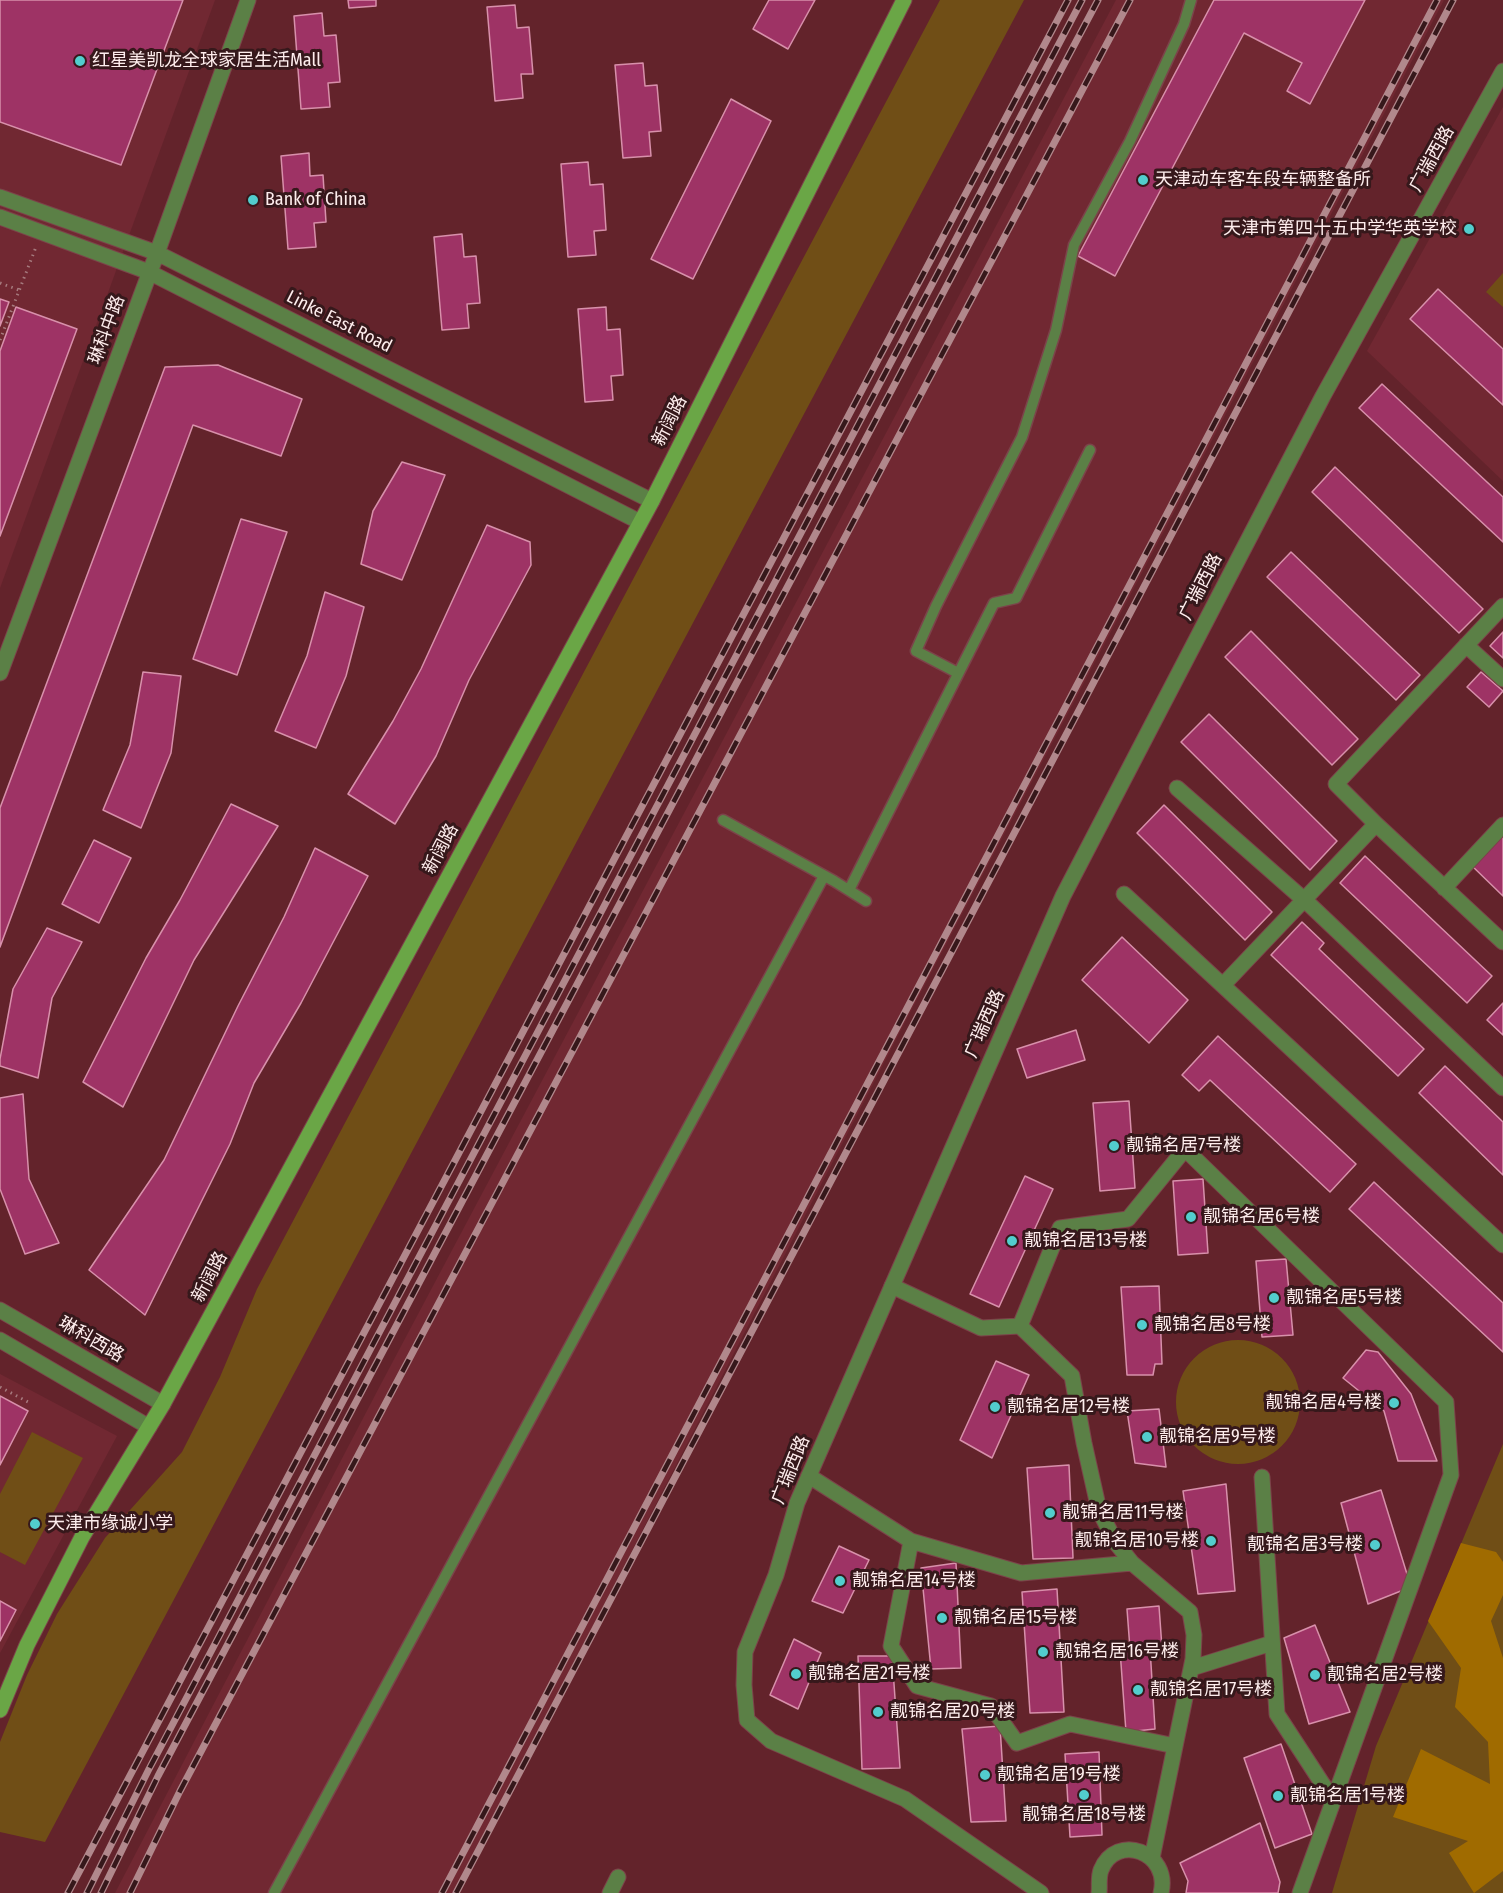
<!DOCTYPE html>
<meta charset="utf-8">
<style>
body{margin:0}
canvas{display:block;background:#63232b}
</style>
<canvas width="1503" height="1893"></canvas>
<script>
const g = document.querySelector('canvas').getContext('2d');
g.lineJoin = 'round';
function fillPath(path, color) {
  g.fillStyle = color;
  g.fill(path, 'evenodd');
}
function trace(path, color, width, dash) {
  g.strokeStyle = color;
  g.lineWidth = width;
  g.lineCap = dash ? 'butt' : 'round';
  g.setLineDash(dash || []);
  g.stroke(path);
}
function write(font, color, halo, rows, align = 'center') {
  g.font = font + ' "Fira Sans Condensed","Noto Sans SC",sans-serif';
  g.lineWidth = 6;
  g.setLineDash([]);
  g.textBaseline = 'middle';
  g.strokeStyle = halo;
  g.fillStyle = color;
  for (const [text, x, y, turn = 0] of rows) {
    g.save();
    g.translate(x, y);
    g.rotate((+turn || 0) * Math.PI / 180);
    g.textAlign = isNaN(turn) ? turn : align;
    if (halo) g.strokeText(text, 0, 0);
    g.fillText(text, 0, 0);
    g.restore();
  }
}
const built = new Path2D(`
 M0 0H215L0 588Z
 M1116 0H1444L904 1024 455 1893H115L382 1382Z
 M1503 107V481L1367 351Z
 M0 1374 117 1436 0 1653Z`);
const green = new Path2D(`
 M940 0H1024L45 1842 0 1832V1742L27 1675 57 1614 105 1538 182 1452 220 1377 257 1289Z
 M1503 273V307L1486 292Z
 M1176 1402a62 62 0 1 1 124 0a62 62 0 1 1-124 0Z
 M32 1432 83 1458 25 1565 0 1552V1494Z
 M1503 1444V1893H1332L1376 1746Z`);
const forest = new Path2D(`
 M1461 1543 1496 1552 1503 1562V1595L1491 1621 1503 1658V1871L1474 1893 1449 1853 1468 1841 1393 1817 1421 1749 1490 1784 1488 1742 1455 1707 1461 1668 1428 1621Z`);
const building = new Path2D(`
 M0 0H183L121 165 0 122Z
 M348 0H376V6L349 8Z
 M769 0H815L788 49 753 29Z
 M1214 0H1365L1310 104 1287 91 1302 63 1244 33 1115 276 1078 256Z
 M515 5 517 28 529 27 533 74H521L523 98 495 101 487 7Z
 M322 13 324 36 336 35 340 82 328 83 330 107 301 109 294 16Z
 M643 63 645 86 657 85 661 131 649 132 651 156 623 158 615 65Z
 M731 99 771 121 693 279 651 259Z
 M309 153 310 176 323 175 326 222 314 223 316 247 288 249 281 156Z
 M588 162 590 185 603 184 606 230 594 231 596 255 568 257 561 164Z
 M462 234 464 257 476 256 480 303 467 304 469 328 442 330 434 237Z
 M1438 289 1503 349V405L1410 319Z
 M0 299 9 302 0 326Z
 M16 307 77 329 0 536V351Z
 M606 307 607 330 620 329 623 375 611 376 613 400 585 402 578 309Z
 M218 365 302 399 281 456 193 425 0 947V808L165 367Z
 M1382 384 1503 497V542L1359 408Z
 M402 462 445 475 402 580 361 564 373 511Z
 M1335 467 1483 609 1459 633 1312 492Z
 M241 519 287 532 237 675 193 659Z
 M487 525 530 542 531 565 469 680 436 756 395 824 348 794 393 721 421 669Z
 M1291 552 1420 675 1396 700 1267 577Z
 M325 592 364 607 346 676 316 748 275 731 307 656Z
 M1251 631 1358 739 1332 765 1225 657Z
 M1503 632V658L1490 646Z
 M143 672 181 676 171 753 141 828 103 810 130 745Z
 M1481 672 1503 691 1489 707 1467 687Z
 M1209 714 1337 841 1310 870 1181 742Z
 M231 804 278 826 194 960 123 1107 83 1082 146 958 180 900Z
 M1164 805 1272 912 1245 940 1137 833Z
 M1503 832V896L1468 862Z
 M94 840 131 858 99 923 62 904Z
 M315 848 368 876 301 1003 254 1083 230 1144 145 1315 89 1270 164 1160 238 1006 284 917Z
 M1365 856 1492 976 1467 1003 1340 883Z
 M1302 922 1324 943 1319 949 1424 1049 1398 1076 1271 955Z
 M47 928 82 942 52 998 38 1078 0 1066V1059L13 989Z
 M1122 937 1188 1000 1149 1043 1082 980Z
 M1503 1003V1035L1487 1020Z
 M1076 1030 1085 1060 1027 1078 1017 1049Z
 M1218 1036 1356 1164 1330 1192 1210 1080 1199 1091 1182 1075Z
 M1445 1066 1503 1122V1175L1419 1093Z
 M23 1094 29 1179 59 1243 25 1254 0 1189V1098Z
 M1129 1101 1135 1188 1100 1191 1093 1103Z
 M1025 1176 1053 1189 999 1307 970 1294Z
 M1203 1179 1208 1253 1178 1255 1173 1181Z
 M1374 1182 1503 1303V1352L1349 1209Z
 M1286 1259 1293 1335 1262 1337 1256 1261Z
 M1159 1286 1162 1364H1155L1153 1375H1127L1121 1287Z
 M1366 1350 1378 1352 1411 1394 1437 1461H1398L1384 1411 1343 1378Z
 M996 1361 1029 1375 992 1458 960 1440Z
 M0 1396 28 1411 0 1465Z
 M1159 1409 1166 1467 1135 1463 1127 1411Z
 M1069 1465 1073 1558 1033 1559 1027 1468Z
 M1226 1484 1235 1591 1198 1594 1183 1491Z
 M1381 1490 1411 1587 1368 1604 1341 1503Z
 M839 1546 869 1560 843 1613 812 1601Z
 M956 1563 961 1668 931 1669 921 1568Z
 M1057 1589 1064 1712 1030 1713 1022 1592Z
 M0 1601 16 1610 0 1641Z
 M1159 1606 1162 1648H1150L1155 1729 1126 1732 1120 1650 1130 1649 1127 1609Z
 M1315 1625 1350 1712 1309 1724 1284 1638Z
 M794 1639 821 1653 798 1709 770 1695Z
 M858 1656H892L900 1768 862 1769Z
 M1000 1726 1006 1821 971 1822 962 1729Z
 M1281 1744 1312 1834 1275 1848 1244 1758Z
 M1099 1752 1102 1835 1070 1837 1065 1754Z
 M1260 1823 1280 1882 1278 1893H1186L1188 1881 1180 1863Z`);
const path = new Path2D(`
 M0 283 19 290
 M0 340 36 247
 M0 1387 30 1403`);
const service = new Path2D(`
 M958 673 916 651 936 606 1022 437 1056 330 1074 245 1130 141 1184 24 1191 0
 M723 820 834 881 866 901
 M849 890 994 603 1016 598 1090 450
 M274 1893 824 876`);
const minor = new Path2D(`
 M1466 645 1503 679
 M1177 788 1310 905 1503 1088
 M1376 824 1503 942
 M1444 888 1503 825
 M1124 894 1503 1245
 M1223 985 1376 824 1336 784 1503 606
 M892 1286 981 1328 1020 1326 1072 1376 1084 1443 1099 1510 1116 1543 1132 1563 1190 1612 1194 1635 1193 1659 1152 1858
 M1020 1326 1060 1228 1128 1219 1185 1149 1446 1402 1451 1475 1300 1893
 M809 1476 911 1541 891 1646 917 1686 991 1706 1017 1743 1070 1724 1175 1746
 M1262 1477 1277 1714 1333 1800
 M911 1541 1021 1573 1132 1563
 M1192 1668 1272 1643
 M610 1893 618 1877
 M1099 1893C1100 1886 1098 1878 1101 1870 1116 1832 1171 1852 1161 1893`);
const tertiary = new Path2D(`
 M0 197 157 253 652 501
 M0 217 149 272 640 522
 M0 673 157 253 248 0
 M0 1310 163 1404
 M0 1340 149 1427
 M1041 1893 905 1799 771 1741 747 1720 744 1685 745 1652 776 1575 797 1503 1063 896 1323 396 1503 71`);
const secondary = new Path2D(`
 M0 1710 27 1645 82 1537 163 1404 652 501 904 0`);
const rail = new Path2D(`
 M68 1893 1068 0
 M87 1893 149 1769 1082 0
 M101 1893 158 1776 1098 0
 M130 1893 180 1791 1130 0
 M442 1893 1437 0
 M456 1893 1453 0`);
const markers = [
 [80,61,6,"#52cdcd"],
 [1143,180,6,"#52cdcd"],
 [253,200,6,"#52cdcd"],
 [1469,229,6,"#52cdcd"],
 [1114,1146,6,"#52cdcd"],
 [1191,1217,6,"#52cdcd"],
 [1012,1241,6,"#52cdcd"],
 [1274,1298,6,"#52cdcd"],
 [1142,1325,6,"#52cdcd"],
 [1394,1403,6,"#52cdcd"],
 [995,1407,6,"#52cdcd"],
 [1147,1437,6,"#52cdcd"],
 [1050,1513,6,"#52cdcd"],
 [35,1524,6,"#52cdcd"],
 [1211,1541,6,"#52cdcd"],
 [1375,1545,6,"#52cdcd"],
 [840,1581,6,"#52cdcd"],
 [942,1618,6,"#52cdcd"],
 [1043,1652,6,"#52cdcd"],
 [796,1674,6,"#52cdcd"],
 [1315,1675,6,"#52cdcd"],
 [1138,1690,6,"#52cdcd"],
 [878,1712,6,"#52cdcd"],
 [985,1775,6,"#52cdcd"],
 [1084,1795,6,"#52cdcd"],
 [1278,1796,6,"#52cdcd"]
];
const poiNames = [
 ["红星美凯龙全球家居生活Mall",92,61],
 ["天津动车客车段车辆整备所",1155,180],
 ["Bank of China",265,200],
 ["天津市第四十五中学华英学校",1457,229,"right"],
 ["靓锦名居7号楼",1126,1146],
 ["靓锦名居6号楼",1203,1217],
 ["靓锦名居13号楼",1024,1241],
 ["靓锦名居5号楼",1286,1298],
 ["靓锦名居8号楼",1154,1325],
 ["靓锦名居4号楼",1382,1403,"right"],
 ["靓锦名居12号楼",1007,1407],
 ["靓锦名居9号楼",1159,1437],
 ["靓锦名居11号楼",1062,1513],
 ["天津市缘诚小学",47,1524],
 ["靓锦名居10号楼",1199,1541,"right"],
 ["靓锦名居3号楼",1363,1545,"right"],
 ["靓锦名居14号楼",852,1581],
 ["靓锦名居15号楼",954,1618],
 ["靓锦名居16号楼",1055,1652],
 ["靓锦名居21号楼",808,1674],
 ["靓锦名居2号楼",1327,1675],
 ["靓锦名居17号楼",1150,1690],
 ["靓锦名居20号楼",890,1712],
 ["靓锦名居19号楼",997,1775],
 ["靓锦名居1号楼",1290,1796],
 ["靓锦名居18号楼",1084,1815,"center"]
];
const streetNames = [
 ["广瑞西路",1432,159,-61],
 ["Linke East Road",339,322,27],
 ["琳科中路",107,330,-70],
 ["新阔路",670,421,-63],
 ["广瑞西路",1201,587,-63],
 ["新阔路",441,849,-62],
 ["广瑞西路",985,1024,-66],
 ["新阔路",210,1277,-62],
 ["琳科西路",91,1340,30],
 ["广瑞西路",791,1470,-68]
];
fillPath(built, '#712832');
fillPath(green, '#704e16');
fillPath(forest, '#a06b00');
fillPath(building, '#9e3365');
trace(building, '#d890ab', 1.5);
trace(service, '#7c434a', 13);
trace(minor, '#7c434a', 17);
trace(tertiary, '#7c434a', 17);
trace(secondary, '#7c434a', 17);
trace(path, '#a67a7e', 3, [1.5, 4.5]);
trace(service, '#5b8046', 10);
trace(minor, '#5b8046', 15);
trace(tertiary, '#5b8046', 15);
trace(secondary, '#6aa646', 15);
trace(rail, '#b1888c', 7);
trace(rail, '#36181b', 4.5, [14]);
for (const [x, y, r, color] of markers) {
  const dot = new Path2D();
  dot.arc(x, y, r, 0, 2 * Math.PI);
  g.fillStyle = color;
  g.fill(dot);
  trace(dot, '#36181b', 2);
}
write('18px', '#feeded', '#36181b', poiNames, 'left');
write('18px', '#feeded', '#36181b', streetNames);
</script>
